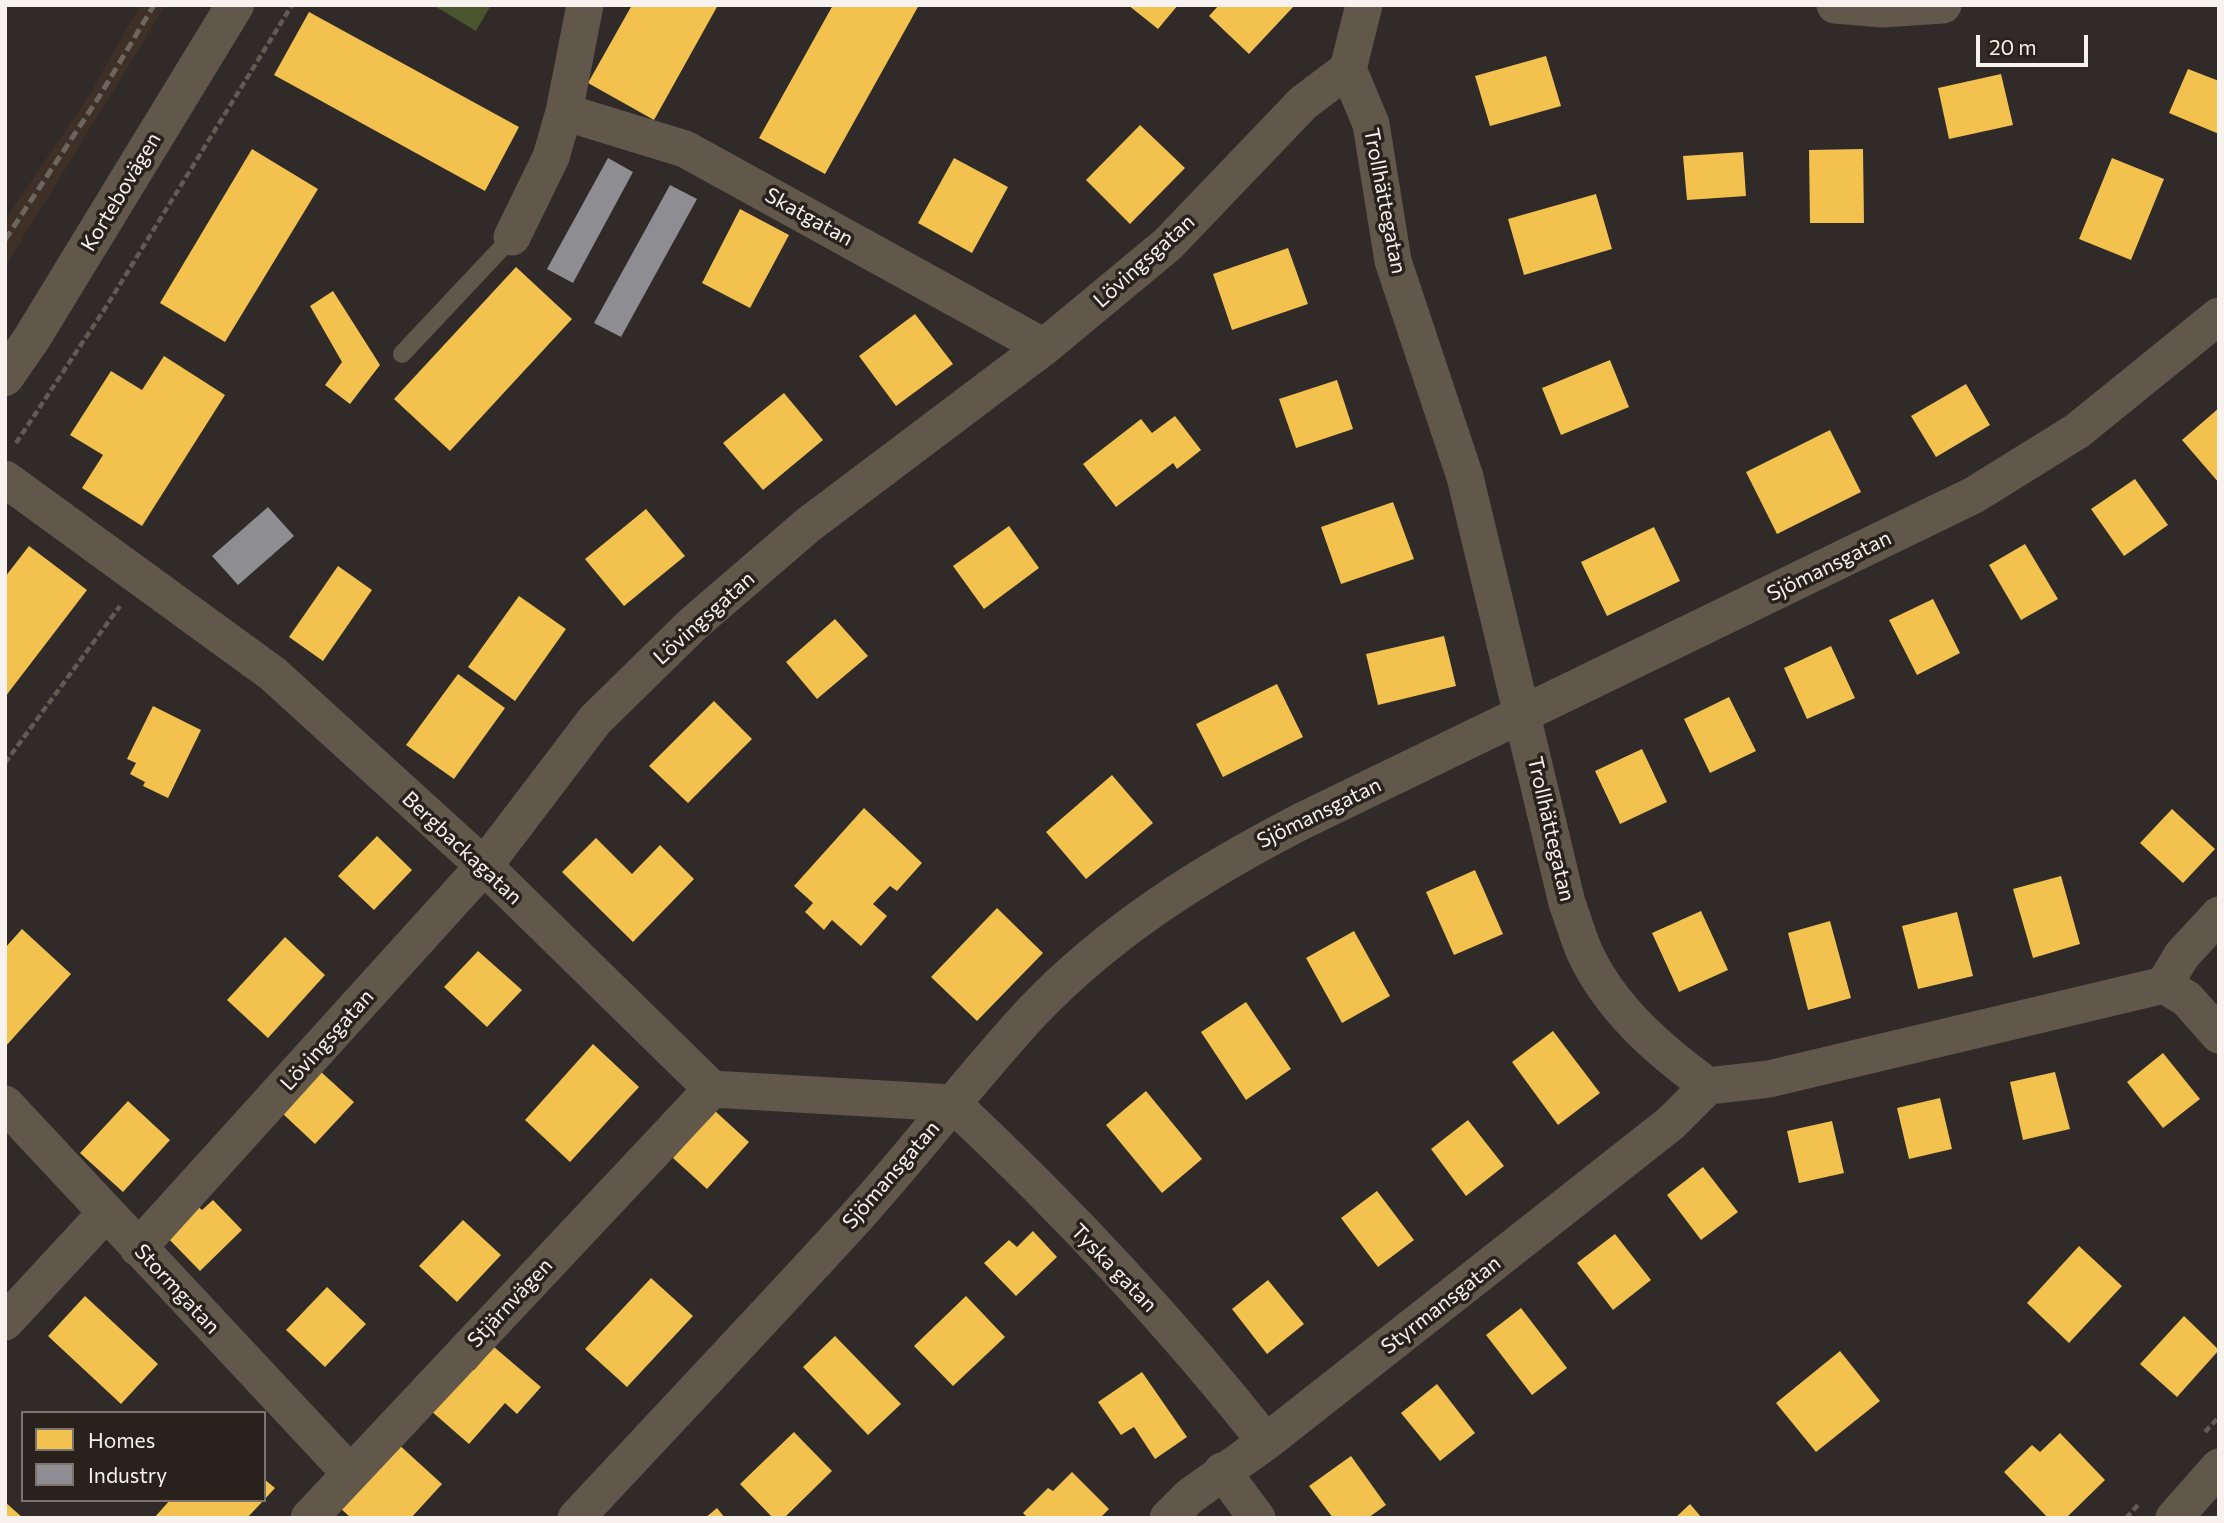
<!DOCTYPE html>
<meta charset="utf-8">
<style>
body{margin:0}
#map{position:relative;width:2224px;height:1523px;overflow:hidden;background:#302b28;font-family:Commissioner,sans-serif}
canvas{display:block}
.frame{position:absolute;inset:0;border:7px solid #f8f2ee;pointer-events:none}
.legend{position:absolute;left:21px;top:1411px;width:245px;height:91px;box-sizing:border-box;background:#29211b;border:2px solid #7c756f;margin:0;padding:9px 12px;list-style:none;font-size:21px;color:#f8f2ee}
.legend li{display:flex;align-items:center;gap:14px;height:35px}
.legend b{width:35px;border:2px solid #7c756f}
.scale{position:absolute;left:1976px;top:35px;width:112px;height:32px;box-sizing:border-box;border:4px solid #f8f2ee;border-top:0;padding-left:9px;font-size:21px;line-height:24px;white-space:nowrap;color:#f8f2ee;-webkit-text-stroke:5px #29211b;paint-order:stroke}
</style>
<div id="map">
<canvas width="2224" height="1523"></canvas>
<div class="frame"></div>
<ul class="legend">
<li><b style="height:19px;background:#f2c14e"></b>Homes</li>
<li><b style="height:19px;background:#8d8d92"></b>Industry</li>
</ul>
<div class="scale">20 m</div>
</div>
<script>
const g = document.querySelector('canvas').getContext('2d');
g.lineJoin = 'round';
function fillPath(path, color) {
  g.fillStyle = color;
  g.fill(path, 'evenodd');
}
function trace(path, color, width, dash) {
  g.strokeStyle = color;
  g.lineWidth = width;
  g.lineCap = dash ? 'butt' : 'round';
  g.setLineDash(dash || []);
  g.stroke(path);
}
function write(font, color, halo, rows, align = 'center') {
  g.font = font + ' Commissioner,sans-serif';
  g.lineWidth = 7;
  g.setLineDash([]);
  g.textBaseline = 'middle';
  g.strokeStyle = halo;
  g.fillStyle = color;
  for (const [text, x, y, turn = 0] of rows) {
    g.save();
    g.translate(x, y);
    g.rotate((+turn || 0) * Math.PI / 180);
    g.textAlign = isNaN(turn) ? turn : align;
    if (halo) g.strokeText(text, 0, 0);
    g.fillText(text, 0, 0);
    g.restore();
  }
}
const built = new Path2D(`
 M140 5H166L5 267V220L91 92Z`);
const green = new Path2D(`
 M433 5H491L476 31Z`);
const homes = new Path2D(`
 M632 5H718L654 120 588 83Z
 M833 5H919L825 174 759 138Z
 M1128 5H1178L1158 29Z
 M1219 5H1295L1249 54 1209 16Z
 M309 12 519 127 485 191 274 75Z
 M1546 56 1561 106 1490 126 1475 76Z
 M2188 69 2219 81V134L2169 113Z
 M2001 74 2013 125 1949 139 1938 88Z
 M1140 125 1185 168 1130 224 1086 180Z
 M252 149 318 189 225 342 160 303Z
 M1863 149 1864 223H1810L1809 150Z
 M1743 152 1746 196 1687 200 1683 156Z
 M954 158 1008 187 972 253 918 223Z
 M2112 158 2164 179 2131 260 2079 239Z
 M1596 194 1612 249 1524 275 1508 219Z
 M740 209 789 235 750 308 702 283Z
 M1288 248 1308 304 1232 330 1213 274Z
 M516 267 572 319 450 451 394 399Z
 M333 291 380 365 350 404 325 385 342 362 310 306Z
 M915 314 953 364 896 406 859 356Z
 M164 356 225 395 142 526 82 488 103 455 70 435 111 371 142 390Z
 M1610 360 1629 407 1561 435 1542 388Z
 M1337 380 1353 429 1296 448 1279 399Z
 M1966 384 1990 425 1936 457 1911 416Z
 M784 393 823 440 763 490 723 443Z
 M2219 408V483L2182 440Z
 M1175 416 1201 450 1177 469 1173 463 1116 507 1083 464 1141 419 1152 433Z
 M1830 430 1861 492 1777 534 1746 472Z
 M2135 479 2168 525 2124 556 2091 509Z
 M1393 502 1414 559 1341 584 1321 527Z
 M646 509 685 556 624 606 585 559Z
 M1009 526 1039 568 984 609 953 566Z
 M1654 527 1680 581 1607 616 1581 562Z
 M2025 544 2058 599 2021 620 1989 565Z
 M29 546 87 590 5 697V577Z
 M338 566 372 590 323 661 289 637Z
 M519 596 566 629 515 701 468 667Z
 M1933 599 1960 653 1917 675 1889 620Z
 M835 619 868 656 817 699 786 662Z
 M1444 636 1456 686 1378 705 1366 654Z
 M1831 646 1855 698 1807 719 1784 668Z
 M458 674 505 708 454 779 406 745Z
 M1277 684 1303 737 1223 777 1196 724Z
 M1729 697 1756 751 1710 773 1684 719Z
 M714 701 752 739 688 803 649 766Z
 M153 706 201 730 168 798 143 786 145 782 130 774 136 763 127 759Z
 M1642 749 1667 802 1620 824 1595 771Z
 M1112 775 1153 823 1086 879 1046 832Z
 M864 808 922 863 897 891 890 886 873 904 887 916 861 946 832 920 824 930 805 912 813 903 794 886Z
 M2172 809 2215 849 2183 883 2140 843Z
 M377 836 412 870 374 910 338 876Z
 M596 838 632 874 660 845 694 879 633 942 562 872Z
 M1475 870 1503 934 1454 955 1426 892Z
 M2061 876 2080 944 2033 958 2013 889Z
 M997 908 1043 953 977 1021 931 977Z
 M1701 911 1728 970 1679 992 1652 933Z
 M1957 912 1973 976 1918 989 1902 926Z
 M1830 921 1851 998 1808 1010 1788 933Z
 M22 929 71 974 5 1047V948Z
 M1354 931 1390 996 1342 1023 1306 958Z
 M285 937 325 975 268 1038 227 1000Z
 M478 951 522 990 487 1027 444 987Z
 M1246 1002 1291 1069 1246 1100 1201 1032Z
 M1553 1031 1600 1093 1558 1125 1512 1062Z
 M593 1044 639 1087 570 1162 525 1120Z
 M2163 1053 2200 1099 2163 1128 2127 1082Z
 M320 1071 354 1102 315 1144 282 1113Z
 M2055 1072 2070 1129 2023 1140 2010 1082Z
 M1146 1091 1202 1159 1162 1193 1106 1125Z
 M1940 1098 1952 1149 1909 1159 1897 1108Z
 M128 1101 170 1140 123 1192 80 1153Z
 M715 1111 749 1142 707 1189 673 1158Z
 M1468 1120 1504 1166 1466 1196 1431 1149Z
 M1832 1121 1844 1173 1799 1183 1787 1131Z
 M1703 1167 1738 1212 1701 1240 1667 1195Z
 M1377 1191 1414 1240 1378 1267 1341 1218Z
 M213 1200 242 1230 200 1271 163 1233 194 1203 202 1210Z
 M463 1220 501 1255 457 1302 419 1266Z
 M1033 1231 1057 1257 1016 1296 984 1263 1009 1240 1017 1247Z
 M1615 1234 1651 1280 1613 1310 1577 1263Z
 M2079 1246 2122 1286 2069 1343 2027 1303Z
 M651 1278 693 1316 627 1387 585 1349Z
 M1268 1280 1304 1324 1267 1354 1232 1309Z
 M327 1287 366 1324 325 1367 286 1330Z
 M85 1296 158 1364 121 1404 48 1336Z
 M966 1296 1005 1337 953 1386 914 1346Z
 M1521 1308 1567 1368 1532 1395 1486 1335Z
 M2184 1316 2219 1350 2177 1397 2140 1364Z
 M835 1336 901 1404 868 1435 803 1367Z
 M494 1347 541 1387 517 1414 505 1403 469 1444 430 1410 469 1366 474 1370Z
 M1840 1351 1880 1401 1816 1452 1776 1403Z
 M1142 1372 1187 1437 1155 1459 1134 1427 1121 1435 1098 1402Z
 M1437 1384 1475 1433 1440 1461 1401 1413Z
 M794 1432 832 1471 784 1518H773L740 1484Z
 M2060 1433 2105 1480 2066 1518H2048L2004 1472 2032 1445 2040 1452Z
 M396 1442 442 1484 411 1518H351L338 1506Z
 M1351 1456 1386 1505 1368 1518H1333L1309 1486Z
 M1072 1472 1109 1509 1100 1518H1028L1023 1513 1048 1488 1053 1491Z
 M264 1479 275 1488 264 1500Z
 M170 1500H264L247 1518H154Z
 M5 1502 23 1518H5Z
 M1690 1504 1702 1518H1675Z
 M717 1508 725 1518H705Z`);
const industry = new Path2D(`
 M608 158 633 172 573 283 547 269Z
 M670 185 697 199 621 337 594 323Z
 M268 507 294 536 238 585 212 556Z`);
const path = new Path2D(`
 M16 443 106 307 292 5
 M5 763 120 606
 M2205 1432 2219 1417
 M2126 1518 2138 1505`);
const service = new Path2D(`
 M402 354 512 237`);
const minor = new Path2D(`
 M1364 5 1348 69 1371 124 1393 261 1465 477 1567 903C1573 919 1578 937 1585 953 1611 1009 1659 1050 1708 1086L1769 1079 2164 985 2187 999 2219 1035
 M1835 5 1882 9 1943 5
 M564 112 685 149 1044 347
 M512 237 551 157 564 112 585 5
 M5 479 273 674 484 866 712 1089 952 1103C1064 1208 1171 1322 1266 1442
 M2164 985 2182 955 2219 915
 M5 1104 350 1473
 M138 1248 484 866 595 720 693 624 808 525 1044 347 1168 244 1303 103 1348 69
 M5 1322 105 1214
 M1222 1471 1257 1518
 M309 1518 712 1089
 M576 1518C671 1416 767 1315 860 1213 919 1147 972 1077 1032 1012 1109 931 1203 872 1302 821L1974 495 2077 431 2219 316
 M1168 1518 1190 1496 1266 1442 1671 1123 1708 1086
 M2174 1518 2219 1467`);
const tertiary = new Path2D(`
 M5 377 32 338 235 5`);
const rail = new Path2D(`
 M5 240 99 97 154 5`);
const streetNames = [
 ["Kortebovägen",121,192,-59],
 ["Trollhättegatan",1385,201,79],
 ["Skatgatan",809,217,29],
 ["Lövingsgatan",1144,261,-42],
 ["Sjömansgatan",1829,566,-26],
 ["Lövingsgatan",704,618,-42],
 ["Sjömansgatan",1319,813,-26],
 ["Trollhättegatan",1551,829,77],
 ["Bergbackagatan",462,848,43],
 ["Lövingsgatan",327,1040,-48],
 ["Sjömansgatan",891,1175,-49],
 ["Tyska gatan",1114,1268,46],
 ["Stormgatan",177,1289,47],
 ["Stjärnvägen",510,1303,-47],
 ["Styrmansgatan",1441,1305,-38]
];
fillPath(built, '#3e3027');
fillPath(green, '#4a552d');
fillPath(homes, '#f2c14e');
fillPath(industry, '#8d8d92');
trace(path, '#625b53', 4.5, [7, 3.5]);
trace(service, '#61584b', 18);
trace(minor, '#61584b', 37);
trace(tertiary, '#61584b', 38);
trace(rail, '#6d665e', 5, [10, 5]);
write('21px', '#f8f2ee', '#29211b', streetNames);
</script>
